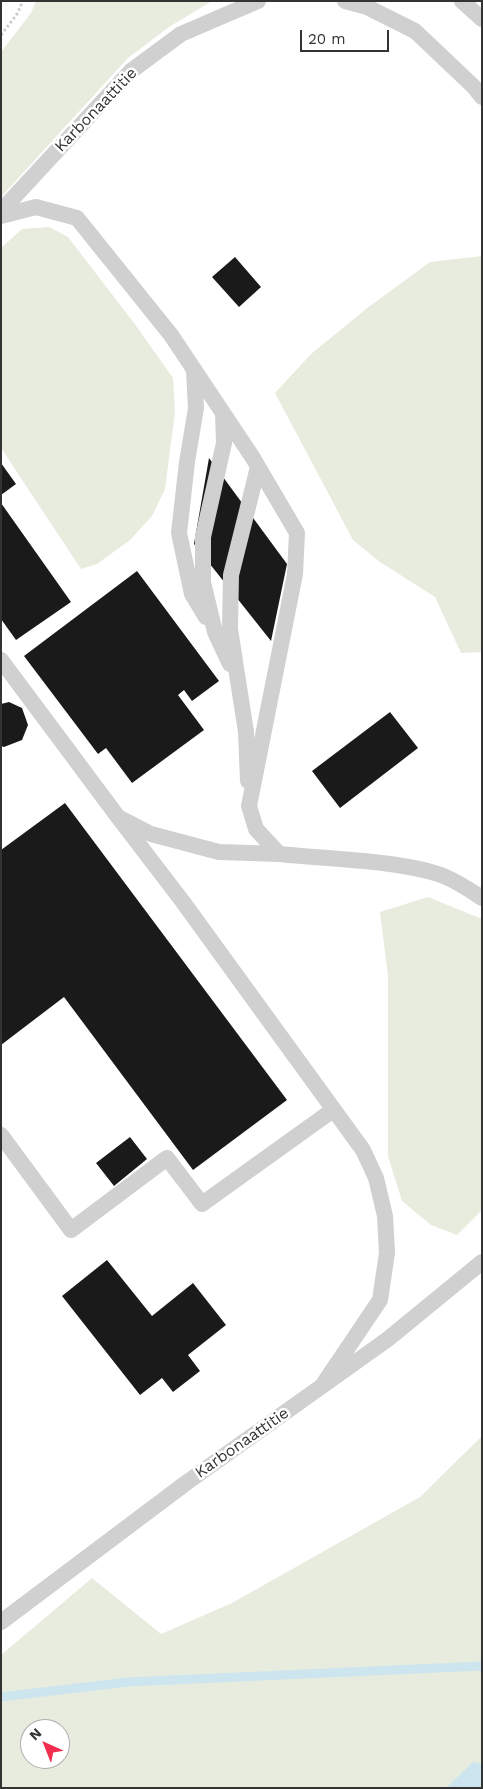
<!DOCTYPE html>
<style>
body{margin:0}
#map{position:relative;width:483px;height:1789px;overflow:hidden;background:#fff;font-family:"Work Sans",sans-serif}
canvas{display:block}
.frame{position:absolute;inset:0;border:2px solid #333;pointer-events:none}
.north{position:absolute;left:20px;top:1719px;width:50px;height:50px;box-sizing:border-box;background:#fff;border:1px solid #adadad;border-radius:50%;rotate:316deg;font-size:14px;font-weight:700;line-height:20px;text-align:center;color:#333}
.north::after{content:'';display:block;margin:auto;width:18px;height:22px;background:#ef2f4d;clip-path:polygon(50% 0,100% 100%,50% 72%,0 100%)}
.scale{position:absolute;left:300px;top:30px;width:89px;height:22px;box-sizing:border-box;border:2px solid #333;border-top:0;padding-left:6px;font-size:15px;line-height:18px;white-space:nowrap;color:#333;-webkit-text-stroke:4px #fff;paint-order:stroke}
</style>
<div id="map">
<canvas width="483" height="1789"></canvas>
<div class="frame"></div>
<div class="north">N</div>
<div class="scale">20 m</div>
</div>
<script>
const g = document.querySelector('canvas').getContext('2d');
g.lineJoin = 'round';
function fillPath(path, color) {
  g.fillStyle = color;
  g.fill(path, 'evenodd');
}
function trace(path, color, width, dash) {
  g.strokeStyle = color;
  g.lineWidth = width;
  g.lineCap = dash ? 'butt' : 'round';
  g.setLineDash(dash || []);
  g.stroke(path);
}
function write(font, color, halo, rows, align = 'center') {
  g.font = font + ' "Work Sans",sans-serif';
  g.lineWidth = 5;
  g.setLineDash([]);
  g.textBaseline = 'middle';
  g.strokeStyle = halo;
  g.fillStyle = color;
  for (const [text, x, y, turn = 0] of rows) {
    g.save();
    g.translate(x, y);
    g.rotate((+turn || 0) * Math.PI / 180);
    g.textAlign = isNaN(turn) ? turn : align;
    if (halo) g.strokeText(text, 0, 0);
    g.fillText(text, 0, 0);
    g.restore();
  }
}
const green = new Path2D(`
 M36 1H212L169 27 128 58 1 197V52L31 13Z
 M49 227 68 237 134 323 173 378 175 412 165 489 152 516 130 540 97 564 81 569 1 448V248L22 229Z
 M482 256V652L461 653 435 597 380 562 353 540 275 393 311 354 366 309 430 262Z
 M428 897 482 919V1210L457 1235 431 1225 402 1201 388 1156V976L380 912Z
 M482 1436V1788H1V1655L92 1578 161 1634 232 1603 420 1497ZM30 1729H60V1759H30Z`);
const water = new Path2D(`
 M473 1762 482 1764V1788H446Z`);
const stream = new Path2D(`
 M1 1697 128 1682 482 1666`);
const building = new Path2D(`
 M235 257 261 287 239 307 212 277Z
 M209 458 287 564 271 641 194 544Z
 M1 463 16 484 1 495Z
 M1 503 71 602 16 640 1 619Z
 M137 571 219 681 192 701 184 690 178 695 204 730 132 783 106 748 98 754 24 656Z
 M9 702 22 708 28 725 22 740 4 747 1 746V704Z
 M390 712 418 748 340 808 312 771Z
 M65 803 287 1100 193 1170 64 997 1 1045V850Z
 M130 1137 147 1159 114 1186 96 1163Z
 M107 1260 152 1316 193 1283 226 1325 188 1355 200 1371 173 1392 162 1378 140 1395 62 1296Z`);
const path = new Path2D(`
 M1 35 17 14 23 1`);
const service = new Path2D(`
 M345 1 367 7 415 31 474 87 482 97
 M462 1 482 19
 M1 211 131 71 181 34 258 1
 M1 216 36 207 77 218 171 335 253 458 297 533 295 574 249 806 256 829 279 854C327 859 394 860 438 874 454 879 468 889 482 898
 M194 371 196 408 187 462 179 533 192 594 206 617
 M223 413 224 443 203 537V582L215 632 230 664
 M1 660 118 817 151 834 219 852 279 854
 M248 781 246 732 230 629 231 575 258 467
 M118 817 183 902 363 1150 376 1178 385 1216 387 1253 380 1300 322 1386
 M1 1135 71 1230 167 1158 202 1204 333 1110
 M1 1622 186 1483 388 1339 482 1262`);
const streetNames = [
 ["Karbonaattitie",96,110,-46],
 ["Karbonaattitie",242,1443,-35]
];
fillPath(green, '#e7ecde');
fillPath(water, '#cde5ef');
trace(stream, '#cde5ef', 9);
fillPath(building, '#1a1a1a');
trace(path, '#cdcdcd', 3, [2.5, 2.5]);
trace(service, '#d0d0d0', 16);
write('16px', '#333', '#fff', streetNames);
</script>
